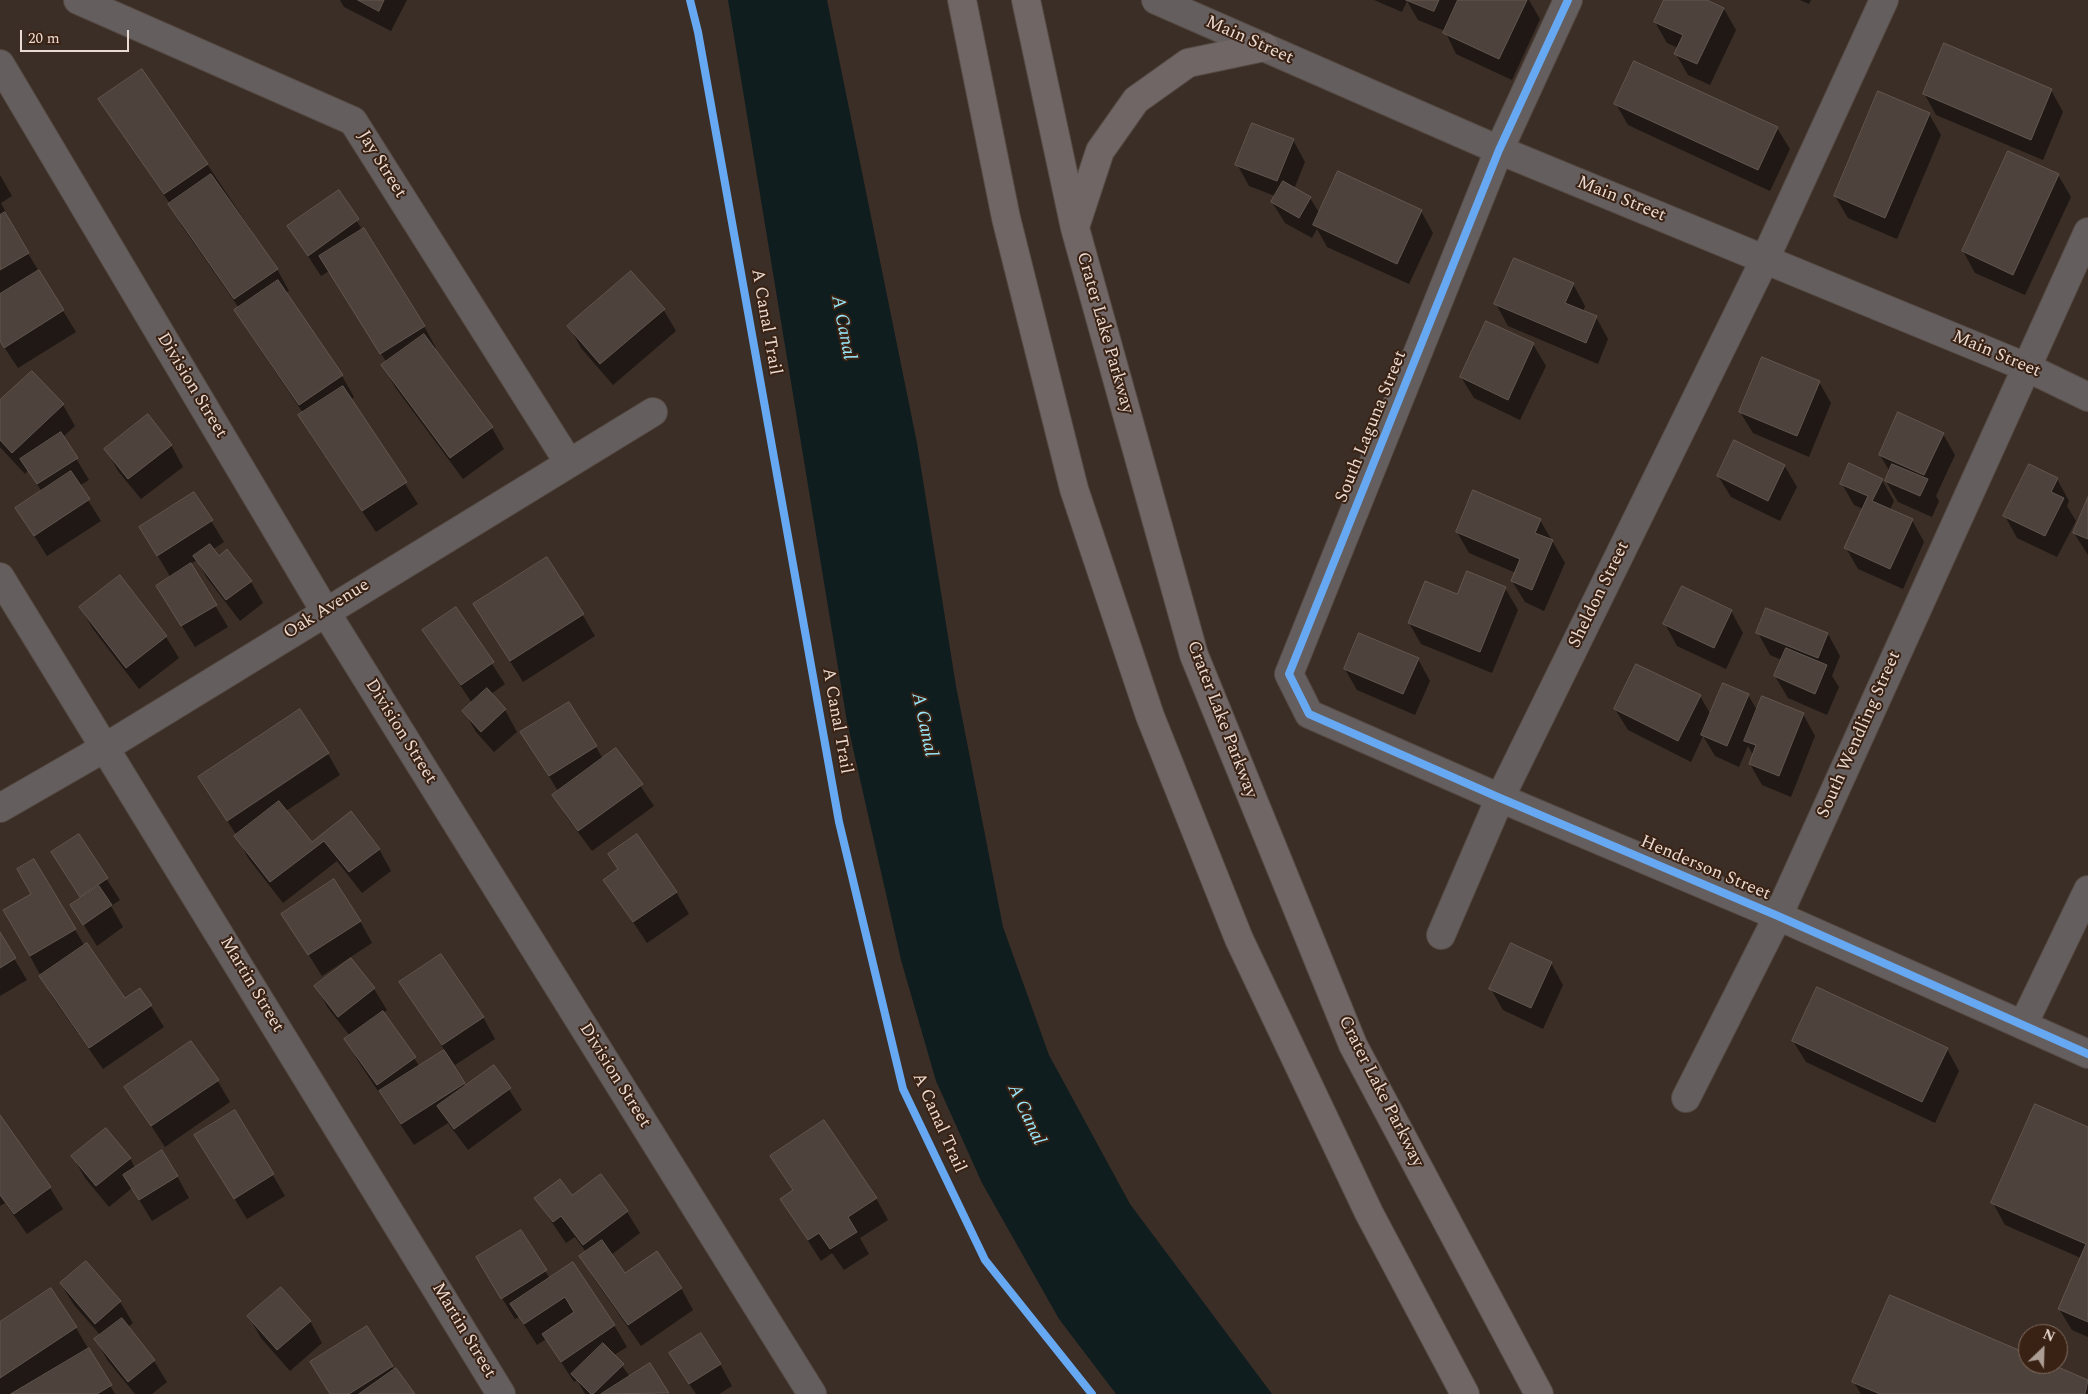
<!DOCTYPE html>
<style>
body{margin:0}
#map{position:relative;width:2088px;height:1394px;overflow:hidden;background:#3b2e26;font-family:Spectral,serif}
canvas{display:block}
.north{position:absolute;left:2018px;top:1324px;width:50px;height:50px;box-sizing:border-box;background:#392113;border:1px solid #806b5f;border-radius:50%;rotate:24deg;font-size:14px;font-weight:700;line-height:20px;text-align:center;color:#ebdad1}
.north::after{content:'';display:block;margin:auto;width:18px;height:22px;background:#ad9e95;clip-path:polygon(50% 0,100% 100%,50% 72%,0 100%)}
.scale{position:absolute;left:20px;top:30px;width:109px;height:22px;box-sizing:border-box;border:2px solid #ebdad1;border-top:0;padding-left:6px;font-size:15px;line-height:18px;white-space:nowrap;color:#ebdad1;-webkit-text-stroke:4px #392113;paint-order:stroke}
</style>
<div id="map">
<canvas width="2088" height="1394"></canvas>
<div class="north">N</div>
<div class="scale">20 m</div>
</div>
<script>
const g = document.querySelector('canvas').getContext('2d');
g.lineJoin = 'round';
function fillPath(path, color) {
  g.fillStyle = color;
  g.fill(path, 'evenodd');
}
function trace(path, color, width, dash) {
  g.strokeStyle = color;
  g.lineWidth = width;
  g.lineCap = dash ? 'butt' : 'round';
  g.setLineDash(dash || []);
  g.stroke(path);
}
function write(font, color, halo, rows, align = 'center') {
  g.font = font + ' Spectral,serif';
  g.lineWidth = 4;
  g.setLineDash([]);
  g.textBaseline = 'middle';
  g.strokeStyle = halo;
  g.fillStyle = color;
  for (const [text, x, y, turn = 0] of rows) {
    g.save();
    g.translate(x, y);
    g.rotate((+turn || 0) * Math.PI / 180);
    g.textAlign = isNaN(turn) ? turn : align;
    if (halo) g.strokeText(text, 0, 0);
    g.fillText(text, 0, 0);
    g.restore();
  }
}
const water = new Path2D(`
 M728 0H827L917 443 956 686 1003 927 1049 1055 1130 1204 1272 1394H1116L1059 1319 982 1183 936 1081 901 960 847 722Z`);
const shadow = new Path2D(`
 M340 0H407L391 31 344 7Z
 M1374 0H1529L1540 19 1512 80 1456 54 1445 31 1418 20 1407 1 1402 12Z
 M1665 0H1704L1724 9 1736 30 1710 85 1688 75 1676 54 1678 48 1667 43 1655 22Z
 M1800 0H1811L1809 4Z
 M2051 90 2063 112 2043 160 1936 115 1924 93Z
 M100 99 207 164 277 269 289 291 285 293 342 376 354 397 351 400 418 504 376 532 312 437 300 415 303 413 248 331 235 310 239 308 182 226 170 204Z
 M1616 104 1777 128 1790 149 1770 191 1628 125Z
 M1929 114 1941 135 1897 239 1848 218 1835 196Z
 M1293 140 1305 162 1294 189 1310 198 1320 214 1421 211 1433 233 1409 284 1327 247 1317 229 1312 238 1285 223 1272 202 1275 196 1249 186 1237 164Z
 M0 175 12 196 1 203 14 228 13 229 76 332 18 368 0 341Z
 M2058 175 2071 197 2025 295 1975 273 1963 251Z
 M338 192 424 326 436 348 434 349 492 428 504 449 463 479 395 387 383 366 387 363 329 271 321 276 289 227Z
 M1573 284 1585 306 1583 312 1596 317 1608 339 1598 364 1508 326 1496 304Z
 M663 309 676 331 613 385 581 348 569 326Z
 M1533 344 1546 366 1520 420 1474 398 1461 377Z
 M1819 382 1831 403 1809 457 1753 433 1740 412Z
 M0 402 63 405 75 426 63 437 89 480 79 486 101 521 47 556 17 509 42 492 28 470 25 474 0 447Z
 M1943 434 1955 455 1936 496 1939 501 1932 517 1898 502 1886 481 1890 472 1880 455Z
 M171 445 183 467 141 499 118 471 106 449Z
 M1784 465 1797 487 1780 521 1731 497 1718 476Z
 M2057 479 2069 501 2067 506 2076 521 2057 557 2017 538 2005 516Z
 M1882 480 1894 501 1890 510 1912 520 1924 542 1903 589 1858 569 1846 548 1863 509 1854 505 1842 484Z
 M2088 500V555L2074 533Z
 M1540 520 1565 563 1544 611 1525 602 1512 581 1516 573 1469 553 1457 532Z
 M211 521 224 542 212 550 218 557 251 582 263 603 240 621 207 578 197 560 190 564 228 627 195 647 170 607 171 578 153 548Z
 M120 577 166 637 179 658 139 689 93 629 80 607Z
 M1505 588 1518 610 1492 673 1421 644 1409 623 1458 596Z
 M475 605 582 614 595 636 523 682Z
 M456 609 505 684 491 694 505 710 517 732 494 752 476 732 464 711 472 703 424 631Z
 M1767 610 1828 634 1840 656 1832 676 1839 687 1827 715 1788 698 1775 676 1782 660 1770 655 1758 633Z
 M1731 611 1743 633 1726 669 1677 646 1665 624Z
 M1418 659 1430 681 1415 715 1357 690 1345 669Z
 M1748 695 1757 710 1803 714 1815 736 1791 797 1762 785 1750 764 1753 755 1748 746 1739 767 1715 756 1703 736 1691 762 1628 730 1615 709 1700 696 1711 715Z
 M522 732 596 747 603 759 616 750 654 806 592 851 566 816 554 795 558 791Z
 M328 754 340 775 286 811 311 843 351 813 379 849 391 871 362 893 337 861 283 903 248 858 237 836 200 778Z
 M79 836 120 900 111 906 123 927 97 946 72 906 81 899 53 852Z
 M34 860 84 945 125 1000 140 989 164 1027 103 1069 53 998 5 911 33 895Z
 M605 880 676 892 689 914 647 943Z
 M283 914 360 921 372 943 322 976Z
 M0 935 27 980 0 996Z
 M351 960 374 989 387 1010 383 1013 420 1067 445 1051 401 982 483 1017 495 1039 455 1065 446 1052 444 1053 466 1087 494 1066 522 1110 468 1150 448 1123 414 1145 358 1061 346 1039 350 1036 328 1008 316 987Z
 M1551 963 1563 985 1543 1029 1503 1010 1491 989Z
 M1793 1041 1947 1049 1959 1071 1935 1123 1806 1062Z
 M217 1080 230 1102 165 1147 126 1087Z
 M235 1111 285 1196 247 1219 208 1156Z
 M0 1117 50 1188 63 1209 27 1234 5 1203 0 1206Z
 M2088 1128V1337L2072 1330 2059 1309 2081 1258 2005 1225 1993 1203Z
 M772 1156 876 1198 888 1220 860 1238 869 1254 844 1270 832 1253 821 1261 782 1200 794 1192Z
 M73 1157 130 1158 135 1168 177 1176 189 1198 152 1221 132 1188 109 1207 85 1178Z
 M600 1176 627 1212 640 1233 611 1255 625 1275 681 1288 693 1310 641 1346 593 1277 581 1256 586 1252 575 1237 566 1243 536 1199 572 1197Z
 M521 1231 550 1279 614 1325 627 1347 614 1355 630 1377 649 1364 668 1394H585L577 1380 574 1382 546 1339 537 1345 519 1317 515 1319 490 1279Z
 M86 1262 120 1302 133 1323 128 1327 154 1361 167 1382 152 1394H135L108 1361 96 1340 101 1336 74 1305 61 1284Z
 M249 1317 310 1321 322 1343 290 1371 261 1338Z
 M0 1323 76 1328 115 1394H0Z
 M367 1328 394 1370 413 1394H330Z
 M2028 1355V1364H2048L2088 1381V1394H1861L1854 1382Z
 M720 1364 732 1386 719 1394H696L683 1375Z`);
const building = new Path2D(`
 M358 0H384L379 11Z
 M1406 0H1439L1434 11Z
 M1458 0H1527L1499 59 1443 33Z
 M1664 0H1707L1724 8 1697 64 1674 54 1683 35 1654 22Z
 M1944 43 2052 89 2031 140 1923 94Z
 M1634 61 1778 127 1758 170 1614 104Z
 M142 69 208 164 164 194 98 99Z
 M1878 91 1930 113 1885 218 1834 196Z
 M1252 123 1294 139 1277 181 1235 165Z
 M2008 151 2059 174 2013 275 1962 251Z
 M1338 171 1422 210 1397 264 1313 225Z
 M211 174 278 269 234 299 168 204Z
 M1283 181 1311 197 1299 218 1271 202Z
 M339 190 359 219 308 256 287 226Z
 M5 212 29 253 0 270V215Z
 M364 228 425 326 380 354 319 256Z
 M1514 258 1574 283 1565 303 1597 316 1586 343 1494 304Z
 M39 270 64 310 4 348 0 341V294Z
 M631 271 665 309 600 364 567 326Z
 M278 280 343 375 299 405 234 310Z
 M1486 321 1534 343 1508 400 1460 377Z
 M424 334 493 427 450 458 381 365Z
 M1762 357 1820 381 1797 436 1739 412Z
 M32 371 64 404 12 453 0 440V400Z
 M343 386 407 482 362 511 298 415Z
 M1898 412 1944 433 1924 475 1879 455Z
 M148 414 172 445 128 479 104 449Z
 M61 432 78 458 37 484 20 459Z
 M1734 440 1785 465 1768 501 1717 476Z
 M1849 463 1883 479 1872 501 1913 519 1890 569 1844 548 1868 496 1840 484Z
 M1892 464 1928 479 1920 496 1885 481Z
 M2029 464 2058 478 2051 492 2064 498 2045 536 2003 516Z
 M71 471 90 499 34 536 15 508Z
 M1473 490 1541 519 1535 533 1553 540 1532 590 1511 581 1520 559 1456 532Z
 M194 492 213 520 157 556 139 527Z
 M2088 497V539L2073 533Z
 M210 544 219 556 227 549 252 581 226 600 193 556Z
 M547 557 584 614 510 661 473 604Z
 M191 563 217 605 181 626 156 586Z
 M1467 571 1506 587 1480 652 1408 623 1425 581 1457 594Z
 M120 575 167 636 126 668 79 607Z
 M1682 586 1732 610 1714 648 1663 624Z
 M456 607 494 662 461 685 422 630Z
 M1766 608 1828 633 1818 658 1756 633Z
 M1359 633 1419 658 1403 694 1344 669Z
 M1786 648 1827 665 1815 694 1774 676Z
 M1636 664 1701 695 1678 741 1614 709Z
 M1723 683 1749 694 1727 746 1701 735Z
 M487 688 506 709 481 732 462 711Z
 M1762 696 1804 713 1779 776 1749 764 1756 745 1744 741Z
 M569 702 597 746 549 776 520 732Z
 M300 709 329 753 227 821 198 777Z
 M616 748 643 784 578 831 552 795Z
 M279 801 312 842 351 811 380 849 349 872 324 841 270 882 234 836Z
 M79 834 108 878 80 897 51 852Z
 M637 834 677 892 633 922 603 880 618 869 608 854Z
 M34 859 76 929 30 956 3 910 31 894 17 869Z
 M334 879 361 921 308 955 281 914Z
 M99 886 112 905 83 925 70 905Z
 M0 932 16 958 0 968Z
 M87 943 125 998 140 988 152 1005 89 1048 39 976Z
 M1511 943 1552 962 1531 1008 1489 989Z
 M441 954 484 1017 442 1045 399 982Z
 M351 958 375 988 338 1017 314 986Z
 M1817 987 1948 1048 1922 1102 1792 1041Z
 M383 1011 416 1057 377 1085 344 1039Z
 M191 1041 219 1080 151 1126 124 1087Z
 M444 1050 465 1083 401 1124 379 1091Z
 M494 1065 511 1088 454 1129 437 1106Z
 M2035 1104 2088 1127V1322L2058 1309 2086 1244 1991 1203Z
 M235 1110 274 1174 234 1199 194 1135Z
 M0 1115 51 1187 14 1214 0 1195Z
 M824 1120 877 1198 848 1217 857 1232 830 1249 819 1233 808 1240 780 1199 793 1190 770 1156Z
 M106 1128 131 1158 96 1186 71 1156Z
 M162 1150 178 1176 139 1200 123 1175Z
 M601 1174 628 1211 583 1245 561 1216 553 1222 534 1198 560 1179 572 1195Z
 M521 1230 547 1270 501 1299 476 1257Z
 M602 1240 625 1273 657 1251 682 1288 628 1325 579 1256Z
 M86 1261 121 1301 95 1324 60 1283Z
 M573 1262 615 1325 561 1362 542 1334 574 1312 565 1297 524 1324 510 1304Z
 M281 1287 311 1321 277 1350 247 1316Z
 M51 1288 77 1327 0 1378V1322Z
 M1890 1295 2028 1354V1364H2051L2088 1380 2085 1394H1880L1852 1382Z
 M122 1318 155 1360 128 1382 94 1339Z
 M367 1326 393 1366 349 1394H330L310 1362Z
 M701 1333 721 1364 689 1384 669 1353Z
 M603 1343 624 1364 593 1394H591L571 1374Z
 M89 1348 112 1385 97 1394H11Z
 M650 1363 669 1393 601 1394Z
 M396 1368 415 1394H359Z`);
const minor = new Path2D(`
 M78 0 353 121 569 463
 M1156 0 1499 150 2026 367 2088 397
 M1568 0 1499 150 1289 674 1309 714 1500 798 1778 916 2088 1054
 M0 64 325 611 812 1394
 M0 577 501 1394
 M0 808 106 747 653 412
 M1441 935 1500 798 1765 259 1884 0
 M2023 1025 2088 890
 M1686 1098 1778 916 2088 232`);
const major = new Path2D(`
 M962 0 1006 218 1074 489 1150 716 1239 939 1369 1213 1465 1394
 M1026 0 1075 228 1194 655 1353 1045 1539 1394
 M1075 227 1100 151 1136 100 1188 63 1264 47`);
const cycleway = new Path2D(`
 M690 0 698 32 839 822 903 1089 985 1260 1092 1394
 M1568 0 1499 150 1289 674 1309 714 1500 798 1778 916 2088 1054`);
const streetNames = [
 ["Main Street",1249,41,24],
 ["Jay Street",381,165,58],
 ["Main Street",1621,200,22],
 ["A Canal Trail",765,322,80],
 ["Crater Lake Parkway",1104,333,74],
 ["Main Street",1996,355,23],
 ["Division Street",191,386,59],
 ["South Laguna Street",1372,427,-68],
 ["Sheldon Street",1600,595,-64],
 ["Oak Avenue",327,610,-32],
 ["Crater Lake Parkway",1221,720,69],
 ["A Canal Trail",836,721,80],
 ["Division Street",400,732,58],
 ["South Wendling Street",1860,735,-66],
 ["Henderson Street",1705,869,23],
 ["Martin Street",251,985,59],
 ["Division Street",614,1076,58],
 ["Crater Lake Parkway",1380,1092,63],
 ["A Canal Trail",938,1123,66],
 ["Martin Street",463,1331,59]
];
const waterNames = [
 ["A Canal",842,328,79],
 ["A Canal",923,725,78],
 ["A Canal",1025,1115,65]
];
fillPath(water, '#101d1f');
fillPath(shadow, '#0007');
fillPath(building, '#4e433c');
trace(building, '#62564f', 1);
trace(minor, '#554a43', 30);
trace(major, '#554a43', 30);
trace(minor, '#655e5e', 28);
trace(major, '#6f6665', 28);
trace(cycleway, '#66a8f1', 8);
write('18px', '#ebdad1', '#392113', streetNames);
write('italic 19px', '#99e9fd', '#392113', waterNames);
</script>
